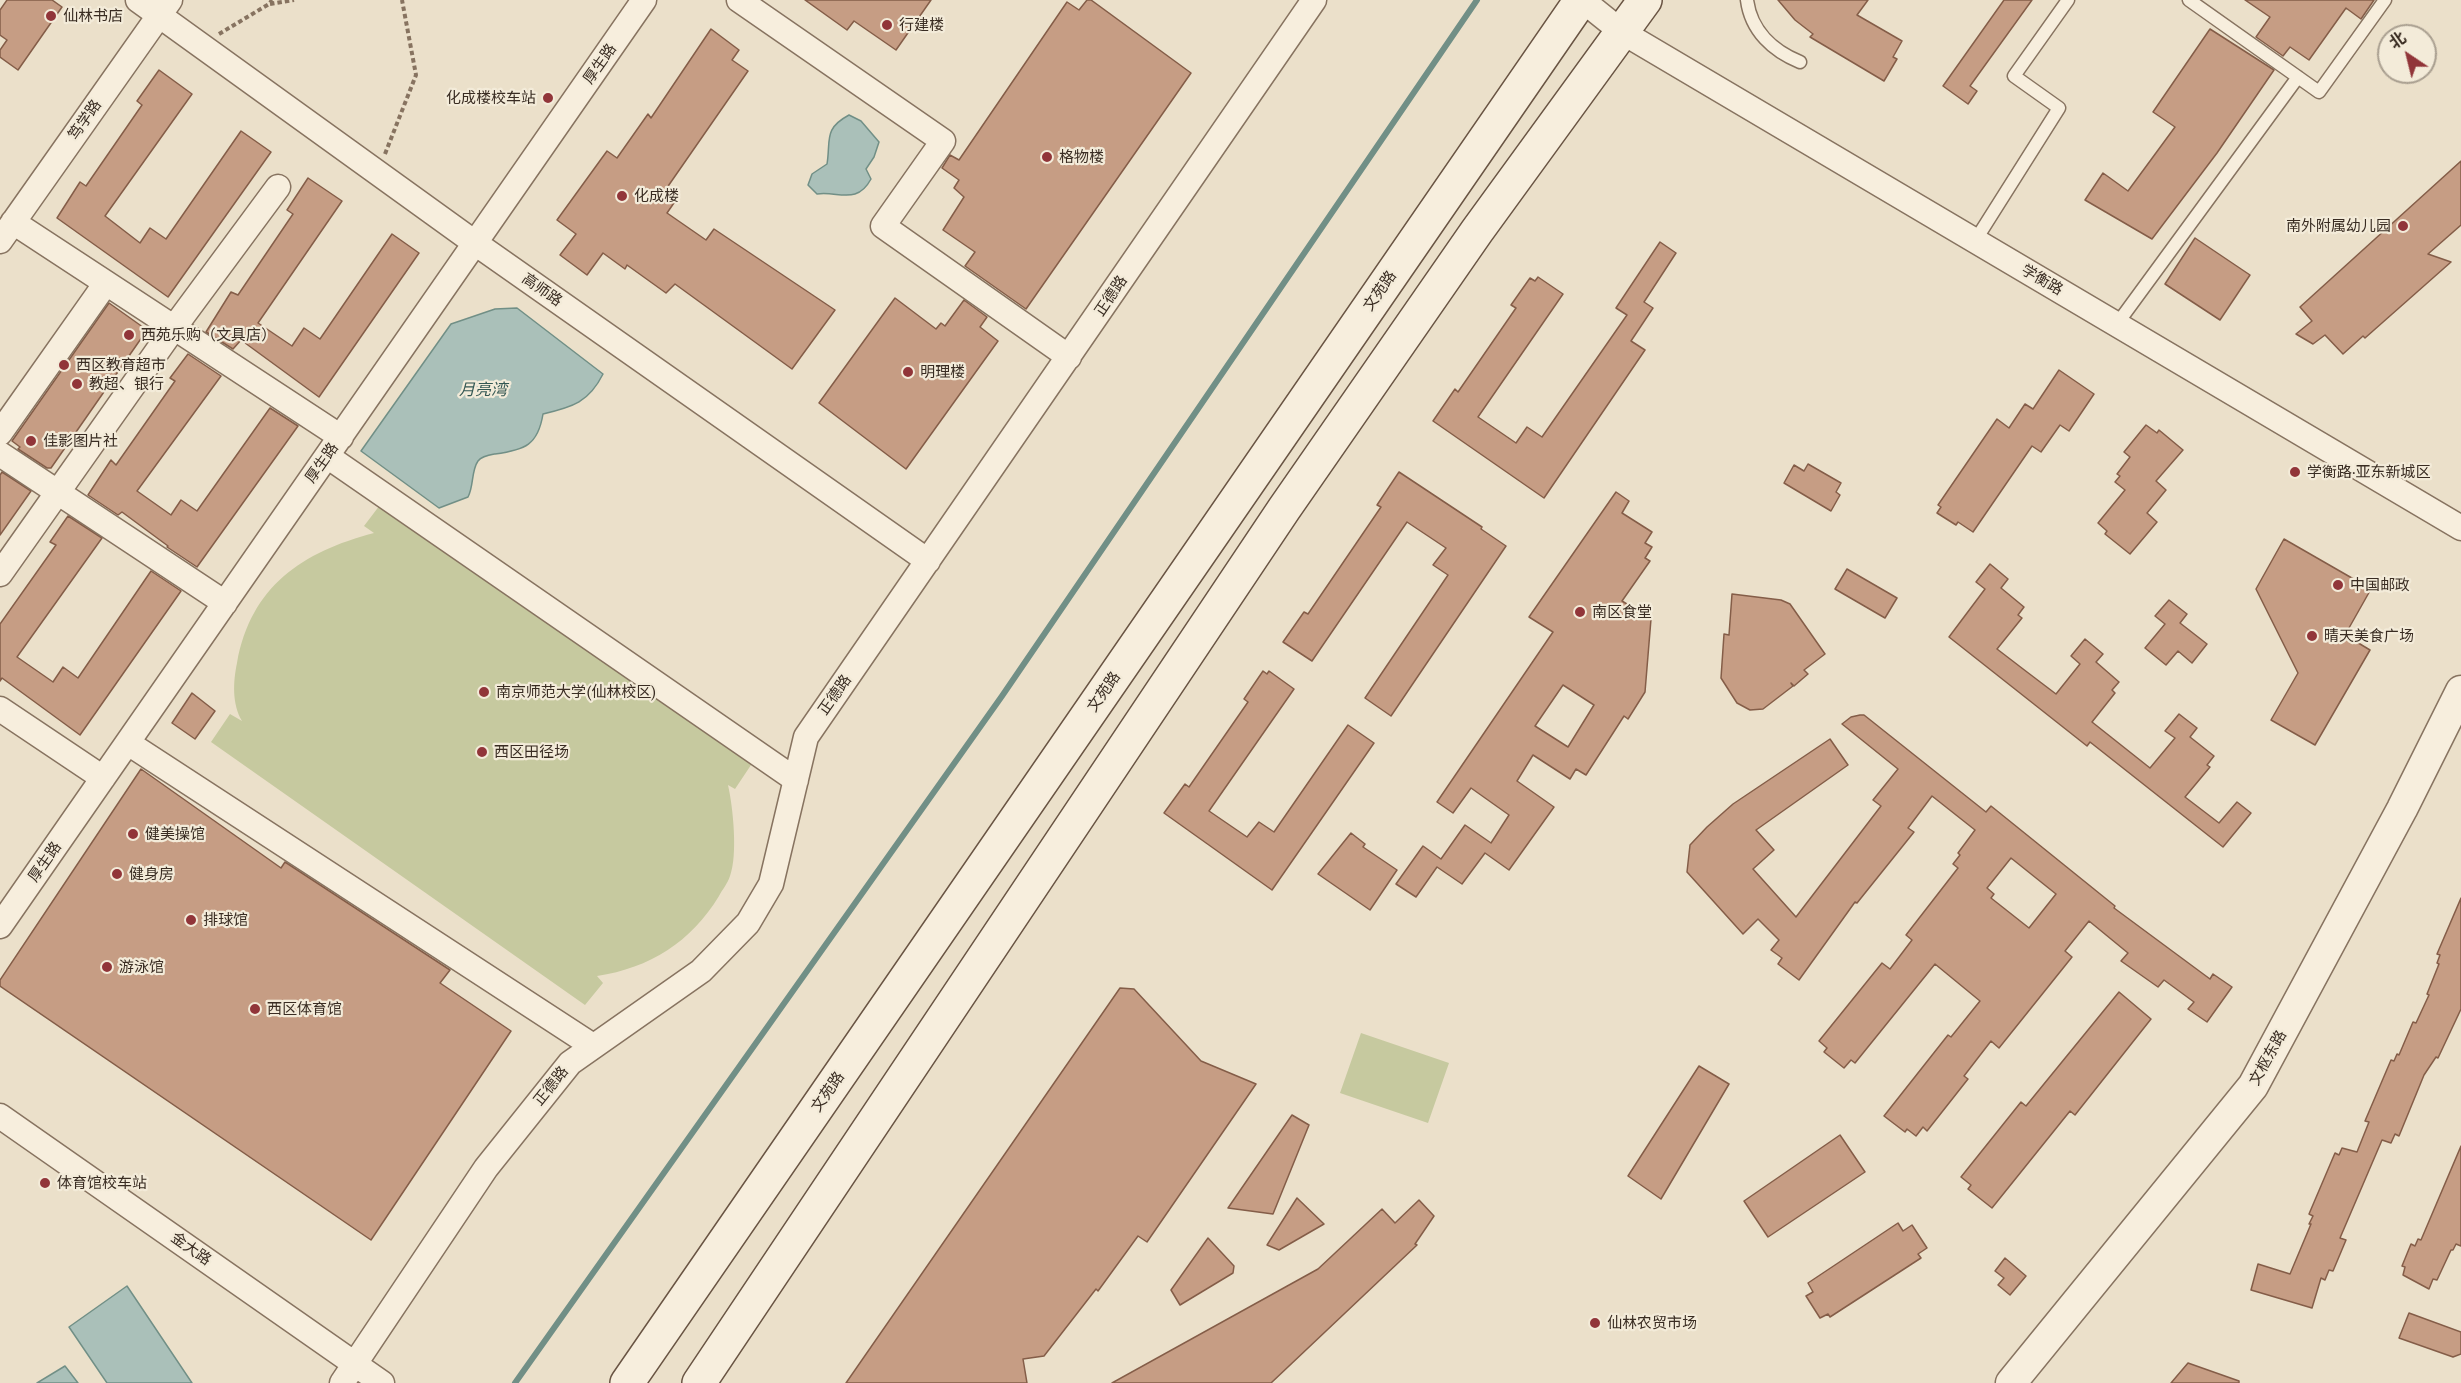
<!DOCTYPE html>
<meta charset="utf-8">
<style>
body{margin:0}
#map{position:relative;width:2461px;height:1383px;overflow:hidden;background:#ebe0ca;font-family:"Crimson Pro","Noto Sans SC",serif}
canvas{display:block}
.north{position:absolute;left:2377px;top:24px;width:60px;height:60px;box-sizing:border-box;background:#f3ebd9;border:2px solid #a99f90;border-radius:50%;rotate:325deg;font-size:16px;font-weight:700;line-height:24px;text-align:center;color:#392c22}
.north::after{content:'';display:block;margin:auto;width:21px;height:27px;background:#913539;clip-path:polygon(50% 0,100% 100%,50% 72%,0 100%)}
</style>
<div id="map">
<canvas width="2461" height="1383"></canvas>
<div class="north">北</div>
</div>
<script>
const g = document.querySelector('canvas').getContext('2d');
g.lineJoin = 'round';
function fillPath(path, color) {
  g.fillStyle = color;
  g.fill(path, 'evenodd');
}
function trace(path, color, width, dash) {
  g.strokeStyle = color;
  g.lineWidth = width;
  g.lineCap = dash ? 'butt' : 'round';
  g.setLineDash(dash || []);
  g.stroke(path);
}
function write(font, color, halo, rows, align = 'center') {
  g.font = font + ' "Crimson Pro","Noto Sans SC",serif';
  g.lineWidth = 4.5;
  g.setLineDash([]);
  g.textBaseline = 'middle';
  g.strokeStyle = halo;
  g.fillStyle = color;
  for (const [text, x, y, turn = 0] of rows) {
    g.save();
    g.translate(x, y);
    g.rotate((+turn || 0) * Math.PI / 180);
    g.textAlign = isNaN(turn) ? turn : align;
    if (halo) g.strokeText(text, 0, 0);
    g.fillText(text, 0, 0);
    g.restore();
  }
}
const green = new Path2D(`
 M383 501 753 762 735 789 728 785C733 807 738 855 730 876 728 883 722 890 719 896 691 942 650 968 597 976L603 983 585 1005 211 742 230 714 242 721C232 704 233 682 237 663 251 586 302 552 374 533L364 526Z
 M1361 1033 1449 1063 1428 1123 1340 1093Z`);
const water = new Path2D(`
 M849 115 861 121 879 142 874 157 866 169 871 179C857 205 839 191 817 194L808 185 812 174 827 164C831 140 823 129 849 115Z
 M517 308 603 374C589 402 573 407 543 414 538 445 525 450 495 454 489 455 482 456 478 461 471 471 474 486 468 497L439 508 361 451 451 324 495 309Z
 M127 1286 192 1383H107L69 1327Z
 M65 1366 78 1383H37Z`);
const stream = new Path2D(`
 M515 1383 1002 696 1477 0`);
const building = new Path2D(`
 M7 0H52L62 7 18 70 0 57V50L7 40 0 35V10Z
 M805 0H931L896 50 854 21 847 30Z
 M1087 0H1091L1191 73 1026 309 965 266 975 252 943 230 964 197 954 188 959 180 942 168 950 155 959 160 1067 2 1079 10Z
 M1778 0H1868L1857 15 1902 41 1893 57 1897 59 1884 81 1810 37 1813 34 1795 20Z
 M2004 0H2032L1970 86 1977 91 1968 104 1943 86Z
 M2245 0H2374L2361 19 2346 8 2309 60 2290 47 2283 56 2256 37 2270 17Z
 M711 29 739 50 732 60 748 71 664 192 676 200 667 213 706 240 714 229 835 310 792 369 675 284 666 293 627 265 625 269 603 253 587 275 560 255 576 234 557 220 607 151 617 158 648 114 651 118Z
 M2210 29 2274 70 2217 153 2152 239 2085 200 2103 173 2128 191 2175 127 2153 112Z
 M159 70 192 94 105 216 140 243 150 228 166 239 241 131 271 152 168 297 57 218 80 182 86 186 142 105 137 101Z
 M2461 161V225L2428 254 2451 262 2365 338 2363 336 2343 354 2325 335 2313 344 2296 334 2312 321 2300 307Z
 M308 178 342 201 258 323 292 346 304 328 320 339 392 234 419 253 319 397 241 340 233 349 206 332 231 292 238 295 293 214 287 210Z
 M2195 238 2250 275 2220 320 2165 284Z
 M1660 242 1676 253 1644 302 1653 308 1631 341 1645 350 1544 498 1433 421 1455 389 1458 392 1516 308 1511 305 1530 278 1535 281 1538 277 1563 294 1478 417 1516 443 1527 427 1542 437 1627 315 1616 308Z
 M895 298 936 329 941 323 945 326 964 300 987 317 980 327 998 341 906 469 819 403Z
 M109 303 147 330 51 468H47L18 449 20 447 12 441Z
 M188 354 221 376 137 491 171 515 181 500 197 511 270 408 298 426 197 567 167 547 168 546 122 512 118 515 88 495 111 460 116 465 175 381 170 378Z
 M2059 370 2094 394 2069 431 2060 425 2041 452 2032 446 1973 532 1958 522 1956 525 1937 513 1941 507 1938 505 1997 419 2009 428 2025 404 2033 409Z
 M2146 425 2157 433 2159 430 2183 450 2156 481 2166 490 2147 513 2157 522 2130 554 2105 534 2107 531 2098 523 2125 490 2115 482 2120 476 2117 474 2130 457 2124 452Z
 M1808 464 1841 483 1836 492 1840 495 1831 511 1784 483 1794 465 1804 471Z
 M2 472 31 491 0 535V475Z
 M1399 472 1482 527 1481 529 1506 546 1391 716 1365 698 1448 575 1433 565 1446 548 1407 522 1312 661 1283 642 1304 612 1308 614 1381 507 1377 505Z
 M1616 492 1629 501 1622 513 1652 532 1645 543 1652 547 1645 558 1650 561 1622 601 1651 619 1645 692 1628 719 1624 716 1586 775 1576 769 1570 779 1533 755 1517 781 1554 807 1509 870 1485 853 1462 884 1437 867 1416 897 1396 884 1423 846 1441 859 1465 825 1491 843 1509 815 1471 788 1453 813 1437 802 1553 632 1529 617ZM1563 685 1594 705 1568 747 1535 726Z
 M68 516 102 538 17 657 53 682 63 667 78 678 151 571 181 591 80 735 2 678 0 681V624L56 545 50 542Z
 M2284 539 2371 589 2345 635 2370 650 2315 745 2271 720 2298 673 2256 589Z
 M1990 564 2008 579 2001 588 2024 607 2018 615 2022 618 1997 649 2027 672 2056 694 2080 664 2071 656 2085 639 2103 654 2096 662 2119 682 2112 690 2115 693 2092 722 2150 768 2175 738 2165 731 2179 714 2197 728 2190 737 2214 756 2207 765 2210 767 2185 797 2219 823 2237 802 2251 813 2223 847 2090 742 2087 746 1949 637 1985 589 1976 582Z
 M1847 569 1897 598 1885 618 1835 589Z
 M1732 594 1781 600 1790 604 1825 654 1804 670 1808 674 1794 686 1791 683 1793 686 1763 709 1750 710 1737 703 1721 678 1724 634 1729 635Z
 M2169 600 2187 614 2180 623 2207 644 2192 663 2178 651 2166 665 2145 648 2165 624 2155 616Z
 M1263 671 1267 674 1269 671 1294 689 1209 811 1247 837 1259 822 1274 832 1348 725 1374 743 1272 890 1164 813 1185 784 1189 787 1248 702 1244 699Z
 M192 693 215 711 195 739 172 723Z
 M1860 715H1864L1986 812 1991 806 2115 906 2114 908 2210 979 2213 974 2232 987 2207 1022 2188 1009 2194 1002 2164 980 2158 987 2121 961 2128 953 2089 921 2065 951 2072 957 1999 1048 1991 1041 1964 1076 1968 1079 1927 1131 1923 1127 1916 1136 1907 1129 1905 1132 1884 1116 1948 1035 1951 1037 1980 1001 1935 964 1855 1063 1851 1060 1844 1068 1824 1052 1827 1048 1819 1041 1882 963 1890 969 1912 940 1906 935 1958 868 1953 864 1960 855 1958 853 1975 830 1932 796 1908 828 1914 832 1857 903 1855 902 1799 980 1778 964 1782 958 1771 950 1779 940 1758 919 1743 934 1687 872 1690 845 1707 827 1733 804 1830 739 1848 765 1756 830 1774 850 1753 869 1796 917 1881 806 1873 800 1898 769 1842 724 1851 717ZM2011 858 2056 894 2029 928 1991 898 1994 894 1987 888Z
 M141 769 281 868 285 862 450 970 440 983 511 1031 371 1240 0 986V980Z
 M1351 833 1365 844 1363 847 1397 870 1370 910 1318 874Z
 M2461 898V1009L2438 1058 2436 1057 2424 1075 2399 1136 2395 1134 2391 1143 2382 1140 2340 1238 2346 1240 2333 1271 2329 1270 2325 1280 2321 1278 2312 1308 2251 1290 2258 1264 2290 1274 2311 1224H2309L2313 1216 2309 1214 2335 1153 2339 1155 2342 1148 2357 1152 2369 1122 2365 1121 2391 1060 2394 1061 2397 1054 2399 1055 2413 1022 2416 1023 2429 995 2427 994 2439 964 2437 963 2440 955 2437 954Z
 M1120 988 1134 989 1201 1061 1256 1084 1147 1242 1138 1236 1098 1291 1096 1289 1044 1356 1023 1359 1027 1383H846Z
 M2119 992 2151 1019 2075 1115 2070 1111 1992 1208 1968 1189 1971 1185 1961 1177 2021 1102 2026 1106Z
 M1699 1066 1729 1084 1661 1199 1628 1176Z
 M1292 1115 1309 1125 1273 1214 1228 1208Z
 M1840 1135 1865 1172 1768 1237 1744 1201Z
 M2461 1146V1246L2456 1244 2453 1250H2451L2437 1280 2433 1279 2429 1289 2403 1275 2405 1267 2402 1266 2411 1244 2415 1246 2418 1239 2421 1240Z
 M1297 1198 1324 1224 1279 1250 1267 1245Z
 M1419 1200 1434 1216 1415 1244 1417 1245 1271 1383H1112L1318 1269 1382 1209 1395 1223Z
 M1898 1223 1903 1231 1912 1225 1927 1248 1918 1254 1921 1258 1830 1317 1828 1314 1820 1318 1806 1296 1813 1292 1808 1283Z
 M1208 1238 1234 1266 1233 1273 1180 1305 1171 1290Z
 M2005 1258 2026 1276 2010 1295 1998 1285 2004 1278 1995 1271Z
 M2409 1313 2461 1332V1354L2453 1357 2399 1338Z
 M2188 1363 2239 1381V1383H2171Z`);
const path = new Path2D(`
 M270 4 294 0
 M219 34 269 4 272 0
 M385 154 416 75 402 0`);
const service = new Path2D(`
 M1747 0C1751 31 1773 51 1800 62
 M2189 0 2319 92 2385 0
 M1975 241 2059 108 2014 76 2068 0
 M2117 324 2298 77`);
const minor = new Path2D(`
 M138 0 475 243 928 561
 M739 0 943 141 883 226 1069 357
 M1582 0 1622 32 2461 528
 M13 222 341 437
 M0 241 170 0
 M0 433 106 283
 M0 454 225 603
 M327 456 796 780
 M0 574 173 329 278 187
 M0 709 103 778
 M128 743 593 1046
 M0 926 644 0
 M0 1116 382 1383
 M342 1383 486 1168 570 1063 701 971 748 923 771 884 806 737 1314 0`);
const tertiary = new Path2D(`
 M2011 1383 2253 1086 2402 809 2461 691`);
const secondary = new Path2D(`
 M627 1383 1581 0
 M699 1383 1284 509 1477 231 1645 0`);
const markers = [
 [51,16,6,"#913539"],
 [887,25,6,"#913539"],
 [548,98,6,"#913539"],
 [1047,157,6,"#913539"],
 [622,196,6,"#913539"],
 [2403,226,6,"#913539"],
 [129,335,6,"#913539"],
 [64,365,6,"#913539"],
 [908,372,6,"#913539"],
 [77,384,6,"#913539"],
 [31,441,6,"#913539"],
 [2295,472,6,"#913539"],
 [2338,585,6,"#913539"],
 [1580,612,6,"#913539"],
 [2312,636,6,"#913539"],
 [484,692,6,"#913539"],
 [482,752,6,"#913539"],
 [133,834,6,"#913539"],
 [117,874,6,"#913539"],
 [191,920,6,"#913539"],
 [107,967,6,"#913539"],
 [255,1009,6,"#913539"],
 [45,1183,6,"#913539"],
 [1595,1323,6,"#913539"]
];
const poiNames = [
 ["仙林书店",63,16],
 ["行建楼",899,25],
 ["化成楼校车站",536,98,"right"],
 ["格物楼",1059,157],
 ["化成楼",634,196],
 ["南外附属幼儿园",2391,226,"right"],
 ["西苑乐购（文具店）",141,335],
 ["西区教育超市",76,365],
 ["明理楼",920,372],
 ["教超、银行",89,384],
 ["佳影图片社",43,441],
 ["学衡路·亚东新城区",2307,472],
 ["中国邮政",2350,585],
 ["南区食堂",1592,612],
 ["晴天美食广场",2324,636],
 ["南京师范大学(仙林校区)",496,692],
 ["西区田径场",494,752],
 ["健美操馆",145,834],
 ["健身房",129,874],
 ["排球馆",203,920],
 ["游泳馆",119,967],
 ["西区体育馆",267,1009],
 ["体育馆校车站",57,1183],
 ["仙林农贸市场",1607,1323]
];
const streetNames = [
 ["厚生路",600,64,-55],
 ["笃学路",85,120,-55],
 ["学衡路",2042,280,30],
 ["高师路",542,290,35],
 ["文苑路",1380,291,-55],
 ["正德路",1111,296,-56],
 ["厚生路",322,463,-55],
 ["文苑路",1104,692,-55],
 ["正德路",835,695,-55],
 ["厚生路",45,862,-55],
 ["文枢东路",2268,1058,-61],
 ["正德路",551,1086,-51],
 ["文苑路",828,1092,-55],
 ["金大路",191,1249,35]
];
const waterNames = [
 ["月亮湾",483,390]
];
fillPath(green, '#c6c99f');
fillPath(water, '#aac0b9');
trace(water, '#718f86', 1.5);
trace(stream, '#718f86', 6);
fillPath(building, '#c69d84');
trace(building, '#845d48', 1.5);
trace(service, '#877360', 15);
trace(minor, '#877360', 27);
trace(tertiary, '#877360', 33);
trace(secondary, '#695443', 36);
trace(path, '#877360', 4, [4.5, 3]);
trace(service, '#f7eedd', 12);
trace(minor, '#f7eedd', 24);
trace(tertiary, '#f7eedd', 30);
trace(secondary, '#f7eedd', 33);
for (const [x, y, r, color] of markers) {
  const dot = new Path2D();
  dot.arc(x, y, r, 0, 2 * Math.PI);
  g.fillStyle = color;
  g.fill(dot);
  trace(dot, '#f3ebd9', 2);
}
write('15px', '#392c22', '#f3ebd9', poiNames, 'left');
write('15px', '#392c22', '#f3ebd9', streetNames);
write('italic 16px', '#335753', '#f3ebd9', waterNames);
</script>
